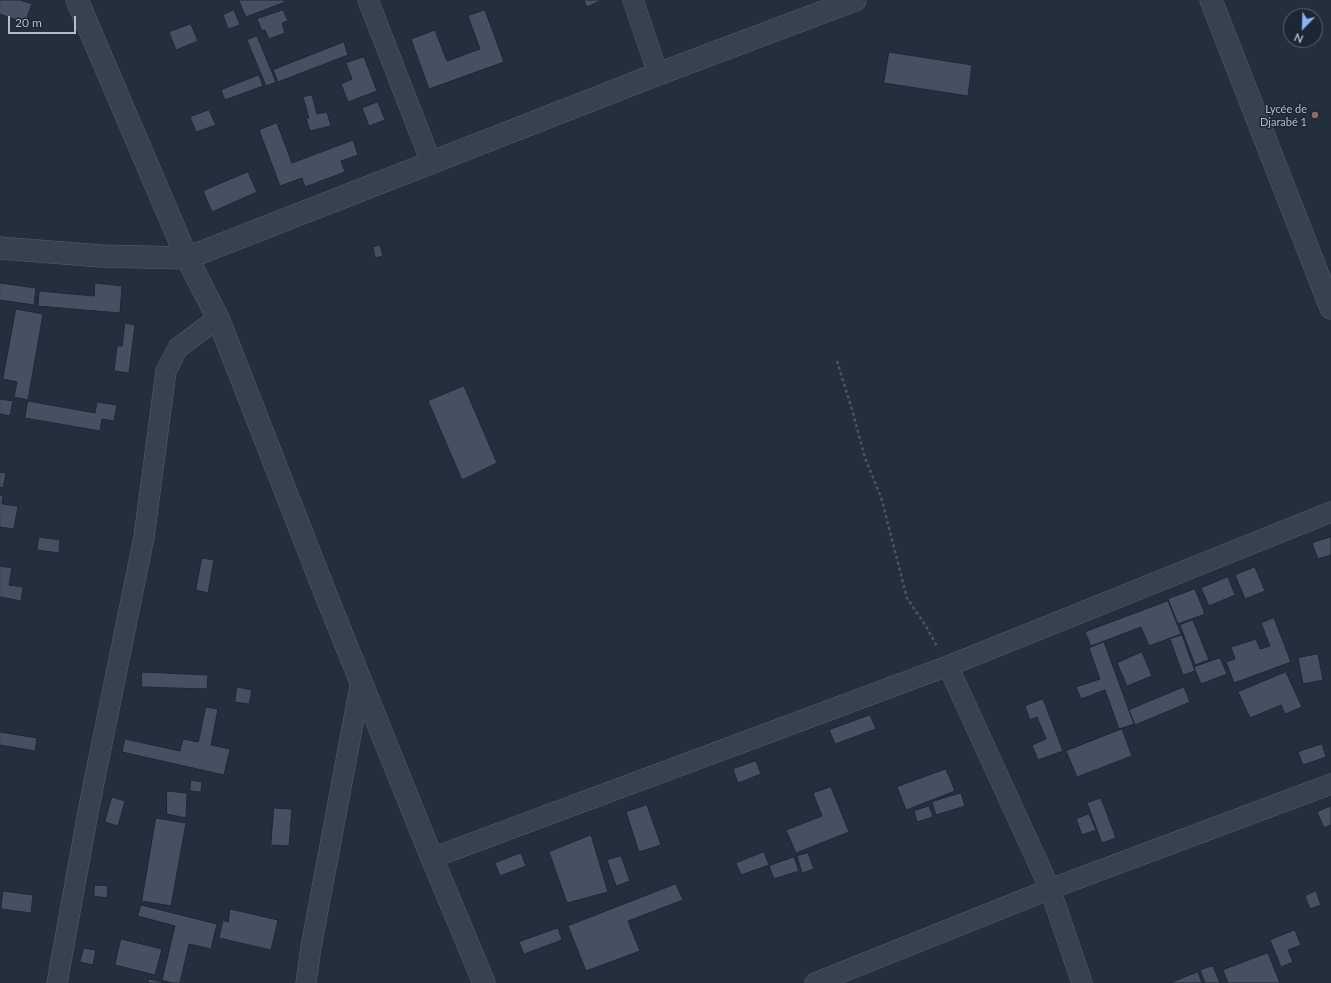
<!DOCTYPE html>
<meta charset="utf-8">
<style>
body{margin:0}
#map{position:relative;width:1331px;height:983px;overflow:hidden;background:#242f3e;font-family:Lato,sans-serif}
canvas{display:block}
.north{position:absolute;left:1283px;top:8px;width:40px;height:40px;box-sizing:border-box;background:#1d2633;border:1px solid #59626f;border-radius:50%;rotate:203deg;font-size:11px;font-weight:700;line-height:16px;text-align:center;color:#b4bcc9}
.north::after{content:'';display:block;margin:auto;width:14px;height:18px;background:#8ab4f8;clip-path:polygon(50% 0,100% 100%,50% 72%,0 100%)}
.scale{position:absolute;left:8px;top:16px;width:68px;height:18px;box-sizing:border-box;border:2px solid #b4bcc9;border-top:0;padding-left:5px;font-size:12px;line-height:14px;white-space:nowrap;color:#b4bcc9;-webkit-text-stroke:3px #1d2633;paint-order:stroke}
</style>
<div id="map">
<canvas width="1331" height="983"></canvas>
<div class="north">N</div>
<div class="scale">20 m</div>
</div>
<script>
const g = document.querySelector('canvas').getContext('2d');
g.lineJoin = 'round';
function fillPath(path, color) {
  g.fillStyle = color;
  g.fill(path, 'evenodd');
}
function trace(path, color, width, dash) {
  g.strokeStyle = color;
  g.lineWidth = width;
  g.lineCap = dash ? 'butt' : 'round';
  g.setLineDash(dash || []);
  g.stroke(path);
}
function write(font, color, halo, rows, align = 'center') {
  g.font = font + ' Lato,sans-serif';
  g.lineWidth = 3;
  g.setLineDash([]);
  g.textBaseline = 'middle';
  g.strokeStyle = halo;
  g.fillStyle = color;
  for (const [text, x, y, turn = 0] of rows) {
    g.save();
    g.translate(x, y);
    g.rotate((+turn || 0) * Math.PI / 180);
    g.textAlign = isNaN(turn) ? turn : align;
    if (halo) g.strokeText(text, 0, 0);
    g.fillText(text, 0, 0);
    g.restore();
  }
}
const building = new Path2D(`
 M0 0H20L32 4 25 23 0 14Z
 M239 0H284L285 2 246 17Z
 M584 0H602L587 7Z
 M234 10 240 25 228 29 223 15Z
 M283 10 288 21 282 23 285 33 269 39 265 30 262 31 257 19Z
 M485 10 504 62 429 89 411 39 435 30 447 61 480 49 468 16Z
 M191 24 198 41 176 50 169 32Z
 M257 36 276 82 266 86 247 40Z
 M344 42 348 55 278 82 273 70Z
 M889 52 972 65 968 96 884 83Z
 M364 57 377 91 348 102 341 84 352 79 346 63Z
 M259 75 263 86 225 100 221 90Z
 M312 95 317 114 327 112 331 126 310 131 306 118H309L303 97Z
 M378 102 385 120 369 126 362 108Z
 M209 110 216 125 196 132 190 117Z
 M277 123 292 163 353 140 358 155 341 161 345 172 305 187 302 178 280 186 259 130Z
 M248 172 257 192 212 212 203 191Z
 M380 245 383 256 375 258 373 247Z
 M0 283 36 288 34 305 0 300Z
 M95 283 122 286 120 313 38 306 39 291 94 296Z
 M16 309 43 314 28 400 14 397 17 382 3 379Z
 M125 323 135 325 129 373 114 371 117 346H122Z
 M464 386 497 463 462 480 428 401Z
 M0 399 13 401 10 416 0 414Z
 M28 401 95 413 97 402 117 405 114 421 102 419 100 431 25 418Z
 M0 472 6 473 3 488 0 487Z
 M0 495 3 496 2 504 18 506 14 529 0 527Z
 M39 537 60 540 59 553 37 550Z
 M1331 537V555L1318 559 1312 543Z
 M202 558 214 560 208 593 196 590Z
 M0 566 12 568 9 585 23 587 21 601 0 597Z
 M1255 567 1265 591 1245 599 1235 575Z
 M1228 577 1235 595 1209 606 1201 588Z
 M1195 589 1205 614 1178 624 1168 599Z
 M1168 601 1181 634 1149 646 1141 627 1091 646 1085 632Z
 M1274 618 1291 662 1234 683 1226 662 1235 659 1231 647 1256 639 1260 649 1270 646 1261 623Z
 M1193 620 1209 660 1195 665 1180 625Z
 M1182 635 1195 671 1183 675 1170 639Z
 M1104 642 1134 724 1119 729 1105 690 1081 699 1076 687 1100 679 1089 648Z
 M1142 652 1152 676 1127 686 1117 663Z
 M1318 654 1323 680 1303 684 1298 658Z
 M1220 658 1227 674 1201 684 1194 667Z
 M142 672 208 675 207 689 142 687Z
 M1286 672 1302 707 1285 714 1281 705 1250 718 1238 692Z
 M237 687 252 690 249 704 235 702Z
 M1184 687 1190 702 1135 725 1129 710Z
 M1043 699 1063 751 1038 760 1032 745 1046 739 1037 717 1030 720 1025 706Z
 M206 707 218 709 211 745 230 749 224 775 122 752 125 739 180 751 183 739 198 742Z
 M870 715 876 729 835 744 829 730Z
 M1122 729 1132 756 1077 777 1066 751Z
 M0 732 37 738 35 751 0 745Z
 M1322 744 1326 757 1303 765 1298 752Z
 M756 761 761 774 738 783 733 769Z
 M946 769 955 791 906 810 897 787Z
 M191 780 202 782 201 792 190 791Z
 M831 787 849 832 796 853 786 830 822 816 813 793Z
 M167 791 187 793 186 818 167 814Z
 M961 793 965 806 936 815 932 802Z
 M112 797 125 801 118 826 105 822Z
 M1101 798 1116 838 1102 843 1087 803Z
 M647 805 661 845 639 852 626 812Z
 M929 806 933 817 917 822 914 811Z
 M1331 806V825L1324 828 1317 812Z
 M274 808 292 809 289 846 271 845Z
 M1089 814 1096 830 1082 835 1076 819Z
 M156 818 186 823 171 906 142 901Z
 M591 835 608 892 567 903 549 852Z
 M764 852 769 865 741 875 736 863Z
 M521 853 526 866 500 876 495 863Z
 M808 853 814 869 802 873 797 856Z
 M621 856 630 881 616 886 607 860Z
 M794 857 799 871 774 879 769 866Z
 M676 884 683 900 628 921 640 951 586 971 568 926Z
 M95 885 108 886 107 898 94 896Z
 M3 891 33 895 31 913 1 909Z
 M1316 891 1321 905 1310 909 1305 896Z
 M141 905 217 924 211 949 189 944 180 983H172L162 980 175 926 138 916Z
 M230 909 278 920 271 950 219 938 223 920 228 922Z
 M558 928 562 940 524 954 519 942Z
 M1295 930 1301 945 1288 950 1293 962 1281 967 1270 940Z
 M121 939 162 949 155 975 115 965Z
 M84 948 96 950 93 965 80 962Z
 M1268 953 1280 983H1228L1223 970Z
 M1213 966 1220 983H1205L1200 970Z
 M1198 972 1202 983H1170Z
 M149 979 162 982V983H148Z`);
const path = new Path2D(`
 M837 361 853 413 865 458 881 497 907 598 927 628 938 648`);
const minor = new Path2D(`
 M368 0 431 162
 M633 0 658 74
 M948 666 1050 889 1082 983
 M432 858 948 666 1331 512
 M57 983 89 807 144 537 166 371 178 348 218 318
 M306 983 311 947 361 681
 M815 983 1050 889 1331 784`);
const tertiary = new Path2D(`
 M77 0 187 258 218 318 326 595 432 858 484 983
 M1211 0 1331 308
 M0 248 101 256 187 258 658 74 855 0`);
const markers = [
 [1315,115,4,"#8d6e63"]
];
const poiNames = [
 ["Lycée de",1307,109],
 ["Djarabé 1",1307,122]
];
fillPath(building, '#455162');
trace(building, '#1f2835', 1);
trace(minor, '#565f6c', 21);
trace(tertiary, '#565f6c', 23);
trace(path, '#44595c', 2.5, [3, 3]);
trace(minor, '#38414e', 20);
trace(tertiary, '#38414e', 22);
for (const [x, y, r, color] of markers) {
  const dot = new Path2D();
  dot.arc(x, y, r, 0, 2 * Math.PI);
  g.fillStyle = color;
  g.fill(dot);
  trace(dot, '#1d2633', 1.5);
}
write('11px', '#b4bcc9', '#1d2633', poiNames, 'right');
</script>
